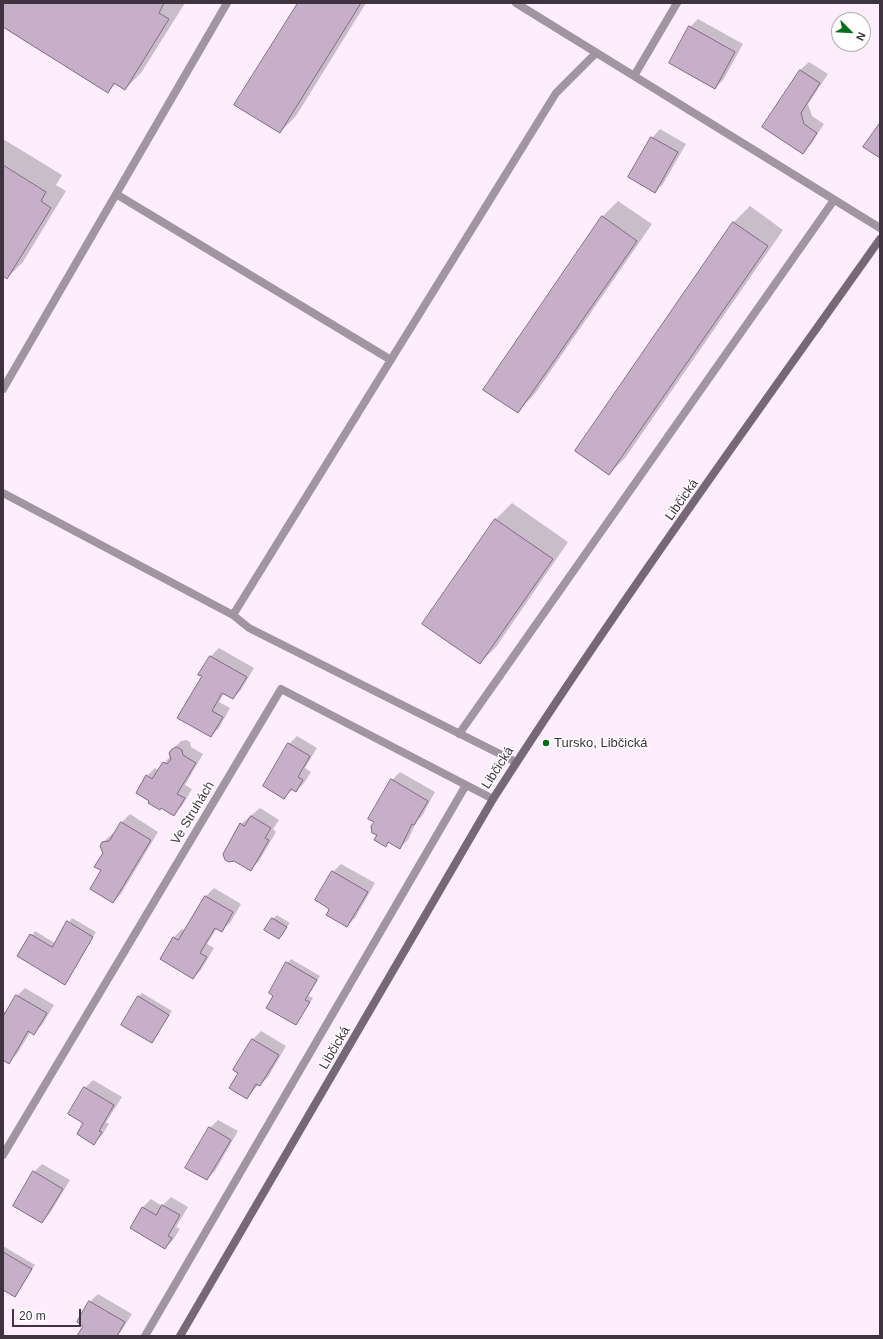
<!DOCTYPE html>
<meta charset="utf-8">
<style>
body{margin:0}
#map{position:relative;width:883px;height:1339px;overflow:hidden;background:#fdedfd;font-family:Helvetica,sans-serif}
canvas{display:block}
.frame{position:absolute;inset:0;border:4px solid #3e333e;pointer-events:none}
.north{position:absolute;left:831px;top:12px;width:40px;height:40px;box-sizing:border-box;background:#fff;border:1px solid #b2adb2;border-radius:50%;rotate:114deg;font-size:11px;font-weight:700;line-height:16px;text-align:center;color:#3e333e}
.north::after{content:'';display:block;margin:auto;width:14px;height:18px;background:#066d1b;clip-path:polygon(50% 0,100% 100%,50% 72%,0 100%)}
.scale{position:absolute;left:12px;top:1309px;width:69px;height:18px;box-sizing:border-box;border:2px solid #3e333e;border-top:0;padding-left:5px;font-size:12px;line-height:14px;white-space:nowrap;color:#3e333e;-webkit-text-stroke:3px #fff;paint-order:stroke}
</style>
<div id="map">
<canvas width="883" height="1339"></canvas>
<div class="frame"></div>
<div class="north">N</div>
<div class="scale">20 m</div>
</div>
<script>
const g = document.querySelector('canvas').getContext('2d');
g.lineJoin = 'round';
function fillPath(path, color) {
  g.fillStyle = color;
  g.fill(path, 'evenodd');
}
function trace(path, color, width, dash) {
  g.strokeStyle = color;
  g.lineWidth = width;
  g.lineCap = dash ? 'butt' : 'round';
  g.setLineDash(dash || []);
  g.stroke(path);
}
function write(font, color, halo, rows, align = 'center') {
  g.font = font + ' Helvetica,sans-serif';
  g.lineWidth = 3;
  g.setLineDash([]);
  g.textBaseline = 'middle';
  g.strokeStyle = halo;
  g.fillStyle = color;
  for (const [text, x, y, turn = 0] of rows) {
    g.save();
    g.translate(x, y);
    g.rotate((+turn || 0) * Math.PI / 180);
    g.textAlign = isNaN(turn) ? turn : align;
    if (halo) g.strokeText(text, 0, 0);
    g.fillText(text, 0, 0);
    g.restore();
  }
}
const shadow = new Path2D(`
 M3 3H185L141 73 125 89 116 83 108 92 3 26Z
 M299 3H366L296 116 280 132Z
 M698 19 743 44 723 80 715 88 690 27Z
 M809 62 828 74 808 104 812 116 824 124 811 144 803 153 763 127 800 70Z
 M660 129 686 144 663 184 655 192 629 177 652 138Z
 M3 139 62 175 56 185 66 191 23 262 7 278 3 275Z
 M618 201 652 224 534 395 518 411 602 217Z
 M750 206 783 230 625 458 609 474 576 450 734 222Z
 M512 503 568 542 496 647 480 663 424 624 496 519Z
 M219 648 254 668 241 690 233 698 224 693 219 702 230 708 219 728 211 736 203 676 200 674 211 656Z
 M297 736 317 748 305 768 311 772 304 783 296 791 293 789 284 797 289 744Z
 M186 740 190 742 191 747 203 754 185 785 192 789 182 806 174 814 147 776 155 768 159 770 171 755 173 749 181 741Z
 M400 772 435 792 422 816 417 821 408 840 400 848 389 842 385 845 378 835 392 780Z
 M260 808 279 820 273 829 276 832 259 861 251 869 224 854 241 824Z
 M130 814 158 832 121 894 113 902 103 870V842L112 834H115L121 823Z
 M341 864 375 883 355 918 347 926 330 910 333 872Z
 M214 888 241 904 230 923 221 931 217 928 207 944 214 948 201 970 193 978 161 959 174 937 182 929 185 931 206 896Z
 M277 915 290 923 279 937 273 919Z
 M72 918 96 932 64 984 18 956 35 931 55 943Z
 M291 959 320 976 308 996 313 998 296 1024 287 963Z
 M25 988 54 1005 42 1025 34 1033 31 1031 17 1054 9 1062 3 1059V1011L7 1012 17 996Z
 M142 993 172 1011 152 1042 138 997Z
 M261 1031 286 1046 268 1077 260 1085 259 1084 247 1098 239 1072 235 1070 253 1039Z
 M93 1080 122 1097 106 1122 109 1124 102 1135 94 1143 84 1123 85 1088Z
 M218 1120 238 1131 215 1171 207 1179 210 1128Z
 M42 1164 70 1180 50 1213 42 1222 34 1172Z
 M171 1197 188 1207 176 1227 180 1229 173 1240 165 1248 131 1228 143 1207 151 1199 162 1206Z
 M3 1246 35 1265 15 1296 3 1289Z
 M98 1294 132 1314 118 1336H79L85 1326 90 1302Z`);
const building = new Path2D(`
 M3 3H164L159 13 169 19 125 90 114 83 108 93 3 27Z
 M298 3H361L280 133 234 105Z
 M689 26 735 52 715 89 669 63Z
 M800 70 820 83 801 113 804 124 817 133 803 154 762 127Z
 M880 123V158L863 147Z
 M651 137 678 152 655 193 628 177Z
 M3 165 46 192 41 201 51 208 7 279 3 276Z
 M602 216 637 241 518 413 483 390Z
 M733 222 768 246 609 475 575 451Z
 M495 519 553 559 480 664 422 624Z
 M210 656 247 677 233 699 222 693 212 711 223 717 211 737 177 718 202 676 198 675Z
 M288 743 310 756 298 777 303 780 296 792 291 789 284 799 263 786Z
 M177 747 182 750 183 755 196 763 177 794 185 798 174 816 161 808 160 810 148 803 149 801 136 793 146 775 152 779 163 762 167 764 171 759 169 753 172 749Z
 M391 779 428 801 414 825 412 824 400 849 388 842 386 847 374 840 377 835 372 833 371 826 374 822 368 819Z
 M251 816 271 828 265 838 269 840 251 871 234 861 229 862 225 860 223 854 240 823 244 826Z
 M121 822 151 840 113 903 90 889 101 870 94 867 103 853 100 846 102 842 109 841Z
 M332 871 368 892 347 927 326 915 329 910 328 908 315 900Z
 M205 896 233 912 222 932 215 928 200 953 207 957 193 979 160 959 173 937 178 940Z
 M272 918 287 927 279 939 264 930Z
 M67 921 93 937 65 985 17 956 30 934 52 947Z
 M286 962 317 980 305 1000 310 1002 296 1025 266 1008 273 996 269 993Z
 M16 995 47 1013 34 1035 28 1031 9 1064 3 1060V1017Z
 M138 996 169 1015 152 1043 121 1025Z
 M252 1039 279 1055 260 1086 256 1084 247 1099 229 1088 238 1073 233 1070Z
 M84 1087 114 1105 99 1131 102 1132 94 1145 77 1134 83 1123 68 1114Z
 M209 1127 231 1140 207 1180 185 1168Z
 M33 1171 63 1189 42 1223 13 1206Z
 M162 1205 180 1215 168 1236 172 1238 165 1249 130 1228 142 1207 156 1215Z
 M3 1252 32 1269 15 1297 3 1290Z
 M89 1301 125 1322 117 1336H77L83 1326 77 1322Z`);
const lane = new Path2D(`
 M516 3 880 228
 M634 76 677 3
 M116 194 391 360
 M3 389 227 3
 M3 493 233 615 556 93 596 53
 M233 615 249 628 516 762
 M459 734 834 200`);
const street = new Path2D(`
 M3 1155 281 689 493 799
 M145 1336 466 785`);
const secondary = new Path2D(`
 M180 1336 493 799C615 608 749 424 880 239`);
const markers = [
 [546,743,4,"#066d1b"]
];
const streetNames = [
 ["Libčická",682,500,-55],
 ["Libčická",498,768,-57],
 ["Ve Struhách",193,813,-59],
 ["Libčická",335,1048,-60]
];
const poiNames = [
 ["Tursko, Libčická",554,743]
];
fillPath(shadow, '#0003');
fillPath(building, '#c8afc9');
trace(building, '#806981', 1);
trace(lane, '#a095a0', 8);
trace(street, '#a095a0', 8);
trace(secondary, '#776878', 8);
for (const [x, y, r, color] of markers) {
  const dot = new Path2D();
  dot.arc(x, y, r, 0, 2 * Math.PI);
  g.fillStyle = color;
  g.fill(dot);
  trace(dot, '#fff', 1.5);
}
write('13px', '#3e333e', '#fff', streetNames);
write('13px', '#3e333e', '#fff', poiNames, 'left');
</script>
